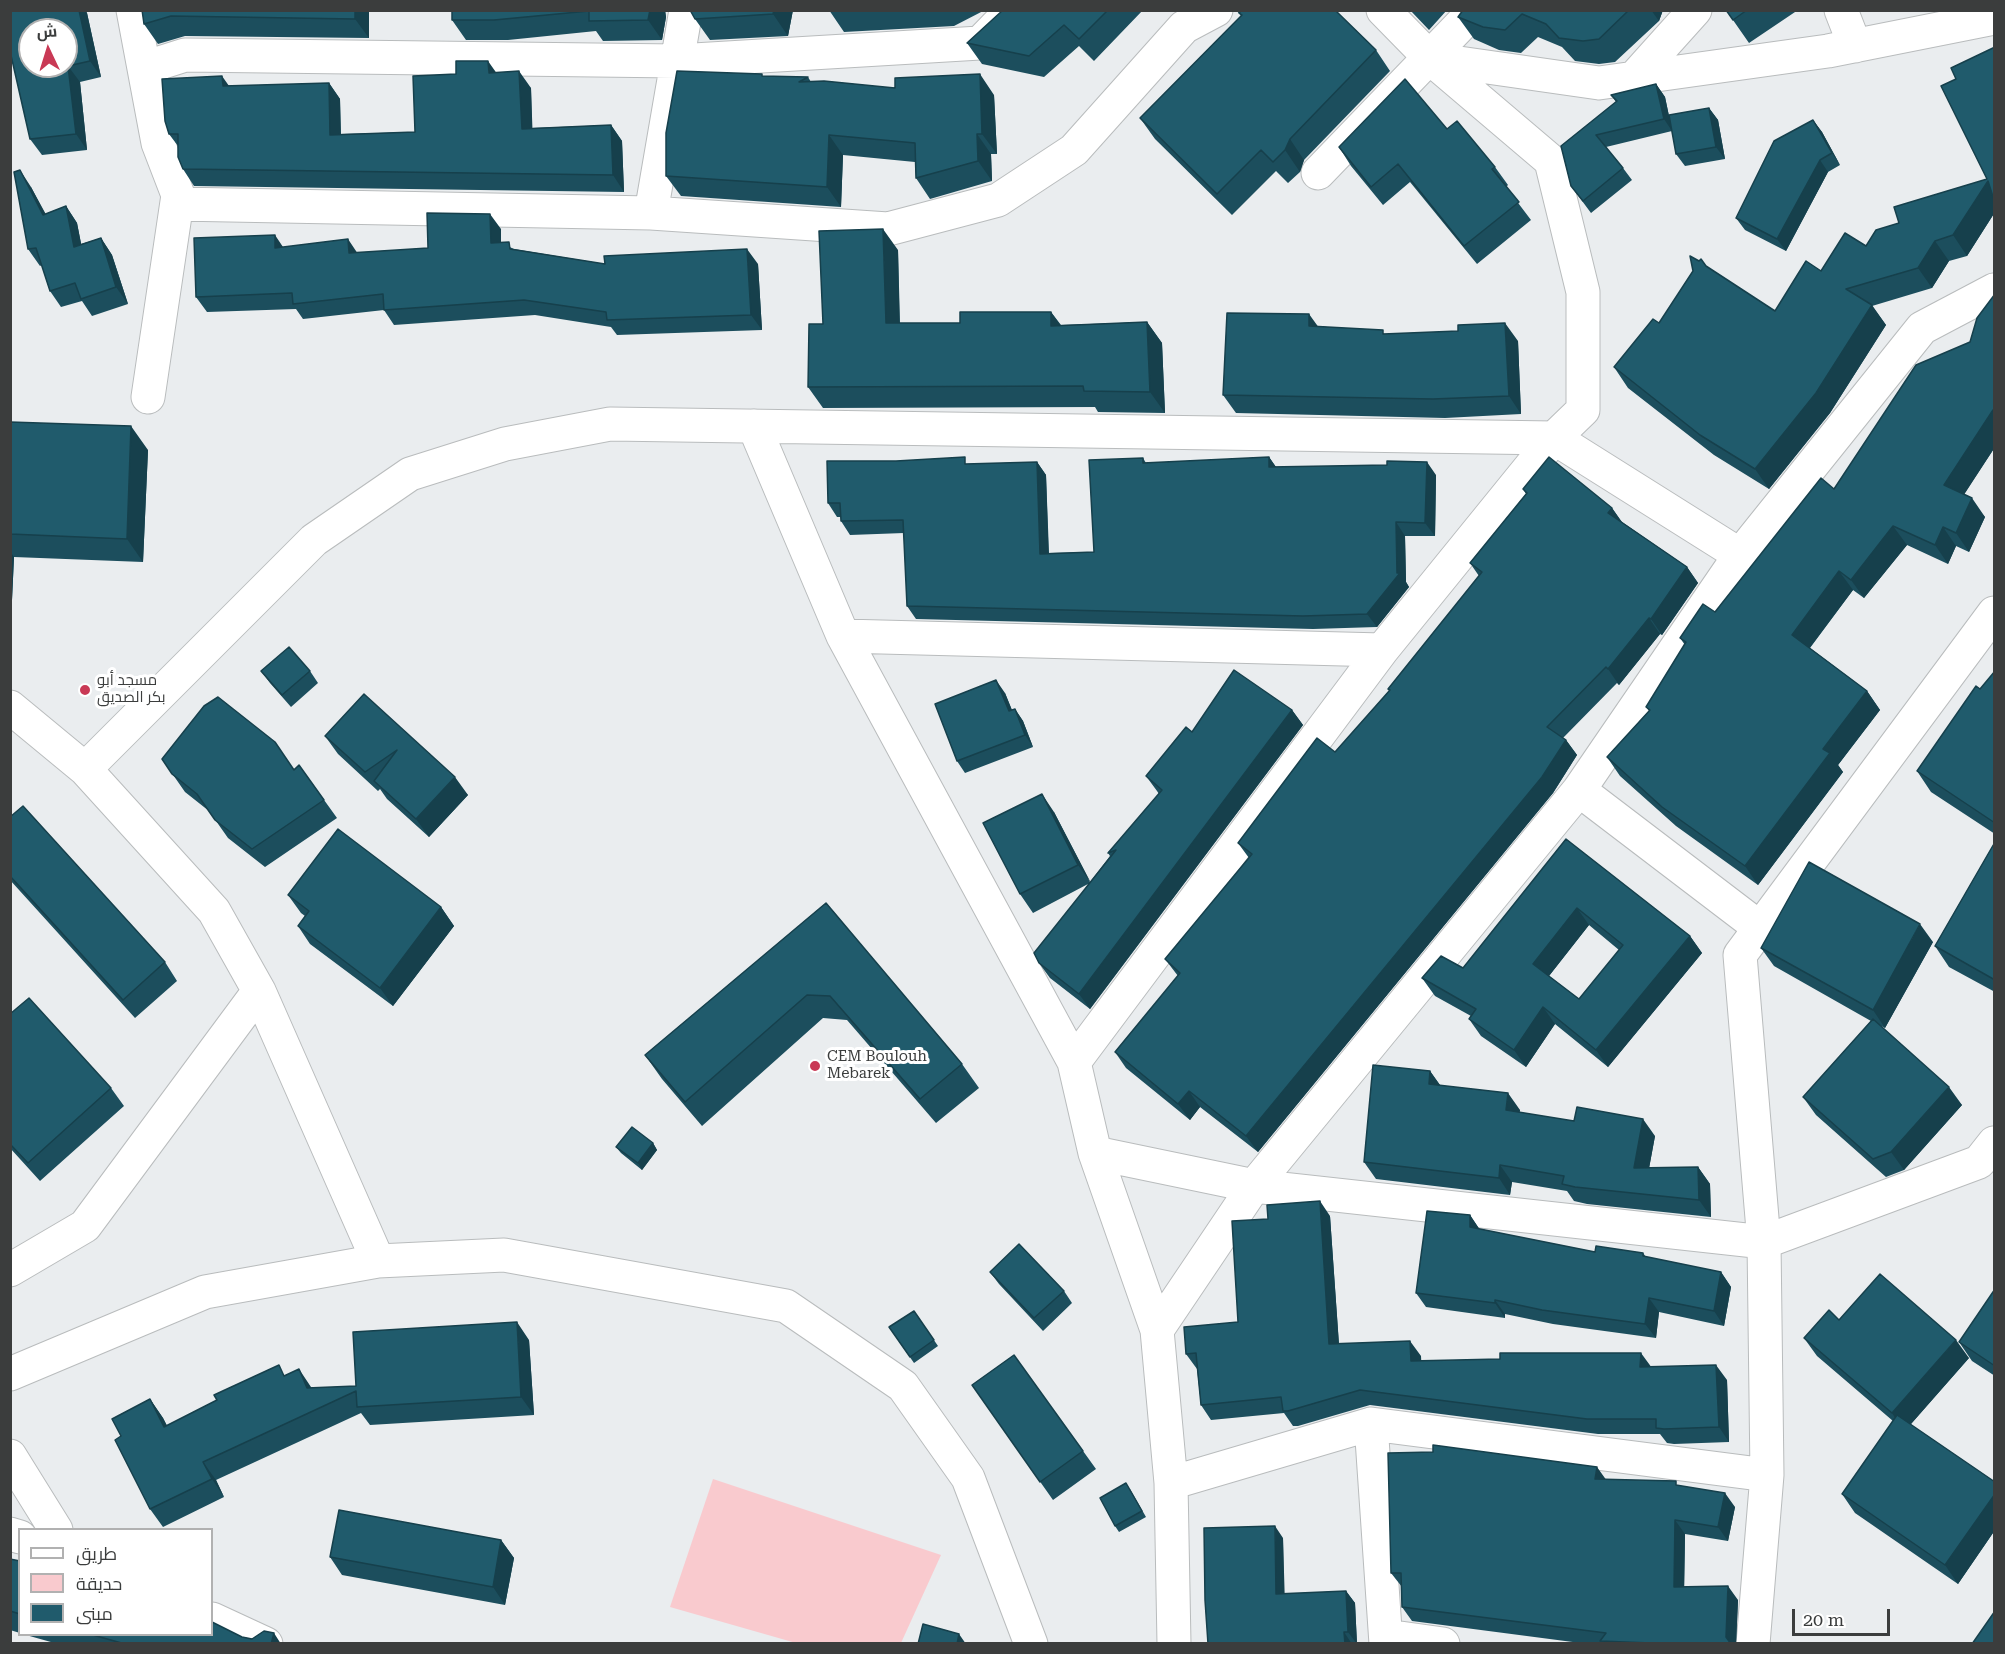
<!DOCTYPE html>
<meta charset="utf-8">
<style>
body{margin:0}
#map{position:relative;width:2005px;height:1654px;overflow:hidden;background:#eaedef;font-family:"Roboto Serif",Cairo,serif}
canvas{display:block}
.frame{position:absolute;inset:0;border:12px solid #3b3d3d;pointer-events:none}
.legend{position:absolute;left:18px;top:1528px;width:195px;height:108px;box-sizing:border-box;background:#fff;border:2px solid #b1b1b1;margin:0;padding:8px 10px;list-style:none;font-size:18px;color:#3b3d3d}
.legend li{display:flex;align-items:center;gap:12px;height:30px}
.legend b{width:30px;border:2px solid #b1b1b1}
.north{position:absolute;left:18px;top:18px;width:60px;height:60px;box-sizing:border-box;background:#fff;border:2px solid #b1b1b1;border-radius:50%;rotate:356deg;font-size:16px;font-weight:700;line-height:24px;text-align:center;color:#3b3d3d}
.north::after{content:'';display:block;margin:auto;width:21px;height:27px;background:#c93955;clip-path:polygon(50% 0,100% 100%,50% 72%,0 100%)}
.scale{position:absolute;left:1792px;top:1609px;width:98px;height:27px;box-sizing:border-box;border:3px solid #3b3d3d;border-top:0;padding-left:8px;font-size:18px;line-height:21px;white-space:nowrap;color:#3b3d3d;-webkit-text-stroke:4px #fff;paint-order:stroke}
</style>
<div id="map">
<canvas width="2005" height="1654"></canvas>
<div class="frame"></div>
<ul class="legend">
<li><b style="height:8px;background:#fff"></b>طريق</li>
<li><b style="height:16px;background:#f9cace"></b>حديقة</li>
<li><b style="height:16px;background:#205b6c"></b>مبنى</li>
</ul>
<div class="north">ش</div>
<div class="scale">20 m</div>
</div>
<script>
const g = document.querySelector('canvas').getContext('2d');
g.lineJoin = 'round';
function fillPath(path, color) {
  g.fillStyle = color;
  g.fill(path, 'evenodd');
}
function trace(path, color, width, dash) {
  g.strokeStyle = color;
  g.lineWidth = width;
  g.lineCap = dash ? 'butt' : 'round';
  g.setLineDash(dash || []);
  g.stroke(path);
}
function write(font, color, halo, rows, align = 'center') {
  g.font = font + ' "Roboto Serif",Cairo,serif';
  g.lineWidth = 6;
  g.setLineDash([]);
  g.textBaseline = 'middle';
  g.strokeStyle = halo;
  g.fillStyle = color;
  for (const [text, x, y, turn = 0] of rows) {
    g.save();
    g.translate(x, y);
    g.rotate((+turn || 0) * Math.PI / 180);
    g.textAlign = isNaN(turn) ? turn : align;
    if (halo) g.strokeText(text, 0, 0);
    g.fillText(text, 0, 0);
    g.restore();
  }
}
const green = new Path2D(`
 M713 1479 941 1555 901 1643H796L670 1607Z`);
const minor = new Path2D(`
 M133 10 158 143 178 195 148 397
 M1841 10 1855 46
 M1431 59 1599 83 1828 51 1994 18
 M144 68 185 55 677 61 980 43 1012 10
 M1633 79 1695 10
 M1318 173 1475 10
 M177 204 651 213 888 229 998 200 1074 150 1184 27 1216 10
 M651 213 686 10
 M754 426 843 636 1074 1062 1095 1153 1157 1330 1171 1483 1174 1644
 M843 636 1382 650
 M10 707 85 769 214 911 259 991 378 1261
 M85 769 314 540 410 474 505 444 610 424 1554 438 1740 555
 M1579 790 1760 928
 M1074 1062 1382 650 1554 438 1583 410V292L1551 161 1431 59 1383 10
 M1095 1153 1254 1186 1764 1242 1979 1162 1994 1143
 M10 1270 85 1226 259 991
 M1157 1330 1254 1186 1579 790 1740 555 1922 328 1994 290
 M10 1374 205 1292 378 1261 504 1255 786 1306 903 1386 968 1478 1031 1644
 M1371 1424 1386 1644
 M10 1456 56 1530
 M1171 1483 1371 1424 1767 1475
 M10 1534 20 1537
 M212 1619 266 1644
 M1386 1636 1443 1644
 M1753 1644 1767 1475 1764 1242 1740 955 1994 613`);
const wall = new Path2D(`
 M14 10H85L87 13 101 77 80 82 87 150 42 155 30 139Z
 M142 10H369V38L185 36 158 44 144 24Z
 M452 10H665L666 17 662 40 603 41 596 31 508 40H466L452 20Z
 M690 10H793L788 36 710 40 695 19Z
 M829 10H985L954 26 844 32Z
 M1003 10H1143L1094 61 1079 46 1044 77 982 64 967 43Z
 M1236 10H1335L1376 50 1390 71 1304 160 1300 172 1288 183 1276 171 1232 215 1155 139 1140 118 1241 16Z
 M1410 10H1447L1429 30Z
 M1463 10H1663L1659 21 1615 62 1599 64 1575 61 1562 47 1538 37 1521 53 1499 50 1474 39 1458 17Z
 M1726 10H1798L1749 43Z
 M1995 47V212L1967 256 1949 261 1932 288 1872 306 1886 325 1830 413 1769 489 1714 455 1628 388 1614 367 1659 323 1706 266 1775 311 1821 271 1866 246 1899 223 1987 179 1956 79Z
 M496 72 531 88 532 128 611 125 622 141 624 192 194 186 183 169 178 146 169 134 229 86 329 83 340 99 341 134 415 132Z
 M764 76 808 77 811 82 994 95 997 154H991L992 181 930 199 916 178 915 162 843 155 841 207 681 196 666 176Z
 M1656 84 1665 97 1671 125 1709 108 1718 120 1725 159 1685 166 1676 154 1672 131 1606 147 1623 168 1632 180 1591 213 1571 186 1561 146 1616 102 1611 95Z
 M1813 120 1822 132 1840 165 1828 172 1786 251 1745 230 1736 218Z
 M1447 129 1495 167 1508 185 1506 187 1531 220 1477 264 1410 182 1383 205 1351 166 1339 147Z
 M31 187 45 214 66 206 77 223 81 244 101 238 112 255 128 304 92 316 82 301 61 307 50 291 42 265 40 266 28 249Z
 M501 229V243L514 249 605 264H758L762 330 617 335 611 327 535 315 394 325 384 310 303 319 296 309 207 312 196 297 357 253 428 248Z
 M898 250 900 323H960L1051 312 1061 325 1147 322 1162 343 1165 413 1098 412 1095 407 823 408 808 387 823 324Z
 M1995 294V447L1964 494 1985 517 1969 552 1956 546 1948 564 1907 545 1864 598 1853 590 1810 648 1867 691 1880 710 1838 765 1843 772 1758 885 1676 826 1620 776 1607 757 1649 711 1646 707 1685 645 1680 638 1715 612 1834 489 1970 342Z
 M1318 326 1386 334 1518 341 1521 414 1445 418 1236 413 1223 395Z
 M10 422 148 450 143 562 14 557 10 643Z
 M1269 457 1276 467 1436 475 1435 536H1405L1406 582 1409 587 1377 627 1313 629 916 619 907 606 904 533 850 535 841 521V517H837L828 503 969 464 1037 462 1046 475 1049 553 1094 552 1143 458 1146 463Z
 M1523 489 1612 508 1622 522 1687 567 1698 583 1662 635 1660 634 1619 685 1617 683 1563 738 1566 740 1577 755 1553 793 1258 1152 1200 1107 1190 1120 1126 1068 1115 1052 1178 976 1165 959 1249 858 1238 843 1335 752 1389 691 1388 689 1479 576 1470 563 1526 494Z
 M261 671H310L318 683 291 707 270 683Z
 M1995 671V834L1931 792 1917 771Z
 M1005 693 1012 710 1015 709 1023 721 1033 747 965 773 957 761Z
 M364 694 468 795 429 837 387 799 380 789 378 791 338 754 325 736Z
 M1292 710 1303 725 1090 1009 1050 978 1039 963 1088 884 1033 913 1020 894 1054 812 1090 882 1110 856 1108 853 1159 794 1157 791 1146 776 1192 732Z
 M162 759 294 769 299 765 337 818 265 867 228 838 209 811 185 792Z
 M10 817 165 962 177 981 135 1018 10 880Z
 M1566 839 1690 936 1702 953 1608 1067 1555 1024 1526 1067 1481 1036 1469 1019 1471 1016 1435 996 1422 978 1463 968ZM1589 925 1619 950 1579 999 1549 976Z
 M1995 842V992L1949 967 1935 946Z
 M288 895 441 907 454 926 393 1006 310 944 298 926 305 916 301 913Z
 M826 903 962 1064 979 1088 936 1123 847 1020 823 1018 702 1126 662 1079 645 1055Z
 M1933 942 1885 1028 1879 1025 1962 1105 1904 1170 1886 1177 1816 1115 1803 1097 1871 1021 1774 966 1761 948Z
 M10 1014 111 1088 124 1106 40 1181 10 1148Z
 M1430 1071 1440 1085 1520 1110 1519 1112 1655 1136 1649 1168 1698 1167 1710 1184 1711 1217 1587 1204 1574 1201 1567 1191 1512 1182 1510 1195 1376 1179 1364 1162Z
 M653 1143 657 1150 642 1170 621 1153 616 1147Z
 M1470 1215 1480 1230 1595 1252 1643 1253 1646 1257 1721 1272 1731 1287 1724 1326 1659 1312 1656 1338 1553 1324 1505 1314V1318L1426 1307 1416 1293Z
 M1330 1216 1339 1344 1421 1356V1361L1651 1367 1727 1380 1729 1442 1674 1444 1667 1443 1660 1434H1598L1370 1405 1298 1426H1293L1284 1413 1211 1420 1201 1405 1197 1369 1186 1354 1238 1322Z
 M990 1272 1064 1291 1072 1303 1043 1331 999 1284Z
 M1995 1289V1376L1972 1361 1959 1342Z
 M914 1311 938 1346 914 1363 889 1327Z
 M1839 1320 1969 1358 1910 1425 1995 1482V1530L1958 1584 1855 1513 1842 1494 1893 1421 1817 1356 1804 1338Z
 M529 1340 534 1415 370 1425 361 1413 216 1480 224 1497 163 1527 150 1509 121 1436 150 1399 163 1418 167 1426 286 1375 312 1388 356 1386Z
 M1014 1355 1096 1469 1053 1500 972 1385Z
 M1605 1479 1679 1486 1735 1507 1728 1541 1685 1534 1684 1587 1738 1600 1736 1644H1588L1412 1621 1402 1607V1587L1391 1573Z
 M1130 1489 1146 1517 1119 1532 1115 1526Z
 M1283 1538 1284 1594 1346 1591 1355 1603 1357 1644H1208Z
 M501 1540 514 1558 505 1605 342 1575 330 1557Z
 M10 1559 20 1561V1633L10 1630Z
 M26 1635H212L242 1637 281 1644H58Z`);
const shadedWall = new Path2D(`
 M79 10H85L87 13 101 77 90 61Z
 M355 10H369V38L355 19Z
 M650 10H665L666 17 662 40 648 20Z
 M774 10H793L788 36 773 14Z
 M1651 10H1663L1659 21Z
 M488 61 500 78 489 73Z
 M68 66 80 82 87 150 76 134Z
 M519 71 531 88 533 145 522 129Z
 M980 74 994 95 997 154 982 134Z
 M222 76 234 93 223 86Z
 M329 83 340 99 341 151 330 135Z
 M1656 84 1665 97 1672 131 1664 119Z
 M1709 108 1718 120 1725 159 1716 147Z
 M1813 120 1822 132 1840 165 1832 153Z
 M611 125 622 141 624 192 613 175Z
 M977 134 991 154 992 181 978 161Z
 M829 135 843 155 841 207 827 187Z
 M1290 139 1304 160 1300 172 1285 150Z
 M1820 160 1828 172 1786 251 1777 239Z
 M20 170 31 187 55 231 43 215Z
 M1988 181 1995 191V212L1967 256 1953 235Z
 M66 206 77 223 85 263 74 247Z
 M490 214 501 229V258L491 243Z
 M883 229 898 250 900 345 886 323Z
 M275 235 285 250 275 248Z
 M101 238 112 255 128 304 116 287Z
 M348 239 358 254 349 253Z
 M1935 241 1949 261 1932 288 1918 268Z
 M747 249 758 264 762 330 751 315Z
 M1872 305 1886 325 1830 413 1769 489 1755 469Z
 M1051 312 1066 333 1051 326Z
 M1309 314 1322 332 1309 326Z
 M1147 322 1162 343 1165 413 1150 392Z
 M1505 323 1518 341 1521 414 1509 396Z
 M1993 410 1995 412V447L1958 504 1944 485Z
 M131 426 148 450 143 562 127 539Z
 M1269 457 1278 470 1269 467Z
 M1037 462 1046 475 1049 567 1040 554Z
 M1427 462 1436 475 1435 536 1425 523Z
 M1972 498 1985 517 1969 552 1956 533Z
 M1612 508 1623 524 1608 513Z
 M1396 522 1405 536 1406 582 1409 587 1377 627 1367 614 1397 573Z
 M1893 526 1907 545 1864 598 1851 580Z
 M1943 527 1956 546 1948 564 1935 545Z
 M10 551 14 557 10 643Z
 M1687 567 1698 583 1662 635 1651 619Z
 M1839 571 1853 590 1805 654 1792 635Z
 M1649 618 1660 634 1619 685 1608 669Z
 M996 680 1005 693 1017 723 1009 711Z
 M1867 691 1880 710 1838 765 1843 772 1758 885 1745 866 1823 749Z
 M1015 709 1023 721 1033 747 1025 735Z
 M1292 710 1303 725 1090 1009 1079 994Z
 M1566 740 1577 755 1553 793 1258 1152 1246 1136Z
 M455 777 468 795 429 837 416 819Z
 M1042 794 1054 812 1091 883 1078 865Z
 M441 907 454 926 393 1006 380 988Z
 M1577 908 1589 925 1545 981 1533 964Z
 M1920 924 1933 942 1885 1028 1873 1010Z
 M1690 936 1702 953 1608 1067 1596 1050Z
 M1543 1007 1555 1024 1526 1067 1514 1050Z
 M1430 1071 1442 1088 1429 1084Z
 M1949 1087 1962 1105 1904 1170 1891 1152Z
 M1189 1091 1200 1107 1190 1120 1178 1104Z
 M1508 1093 1520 1110 1518 1127 1506 1110Z
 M1643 1119 1655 1136 1646 1185 1634 1168Z
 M653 1143 657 1150 642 1170 638 1163Z
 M1500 1165 1512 1182 1510 1195 1499 1178Z
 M1698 1167 1710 1184 1711 1217 1699 1200Z
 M1320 1201 1330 1216 1340 1360 1329 1344Z
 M1470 1215 1480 1230 1470 1227Z
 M1721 1272 1731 1287 1724 1326 1714 1311Z
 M1649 1298 1659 1312 1656 1338 1645 1324Z
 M1495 1300 1505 1314V1318L1495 1303Z
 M517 1322 529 1340 534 1415 521 1397Z
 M1956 1340 1969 1358 1904 1432 1892 1413Z
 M1410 1341 1421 1356 1422 1376 1411 1361Z
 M1641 1353 1652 1368 1640 1367Z
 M1716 1365 1727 1380 1729 1442 1719 1427Z
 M299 1369 311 1387 320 1406 307 1388Z
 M150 1399 163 1418 177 1445 164 1427Z
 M203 1462 216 1480 224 1497 212 1479Z
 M1597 1467 1607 1481 1595 1479Z
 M1725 1493 1735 1507 1728 1541 1718 1527Z
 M1995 1494V1530L1958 1584 1945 1565Z
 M1675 1520 1685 1534 1684 1601 1674 1587Z
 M1275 1526 1283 1538 1285 1606 1276 1594Z
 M501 1540 514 1558 505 1605 493 1587Z
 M1728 1586 1738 1600 1736 1644H1730L1726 1637Z
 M1346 1591 1355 1603 1357 1644 1348 1632Z
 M1344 1632 1352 1644H1345Z
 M274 1633 281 1644H271Z
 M959 1634 966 1644H957Z`);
const building = new Path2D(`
 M14 10H79L90 61 68 66 76 134 30 139 10 51V11ZM30 30H66V66H30Z
 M142 10H355V19L171 16 144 24Z
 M452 10H650L648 20 589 21V11L494 20H452Z
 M690 10H774L773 14 695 19Z
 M1003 10H1108L1079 39 1064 25 1029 56 967 43Z
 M1242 10H1335L1376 50 1290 139 1285 150 1273 162 1261 150 1217 194 1140 118 1242 15 1239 13Z
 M1463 10H1629L1599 39 1583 41 1559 38 1546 24 1522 14 1505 30 1483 27 1458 17Z
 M1726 10H1747L1733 20Z
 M1995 47V203L1988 181 1953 235 1935 241 1918 268 1846 289 1872 305 1816 393 1755 469 1700 435 1614 367 1653 319 1659 323 1693 271 1690 256 1699 261 1701 259 1706 266 1775 311 1806 261 1821 271 1845 233 1866 246 1876 230 1899 223 1894 207 1987 179 1941 86 1956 79 1951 68Z
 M456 61H488L489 73 519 71 522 129 611 125 613 175 183 169 178 157V134H169L165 121 162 79 222 76 223 86 329 83 330 135 415 132 413 76 456 74Z
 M677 71 762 74V76L808 77 799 82 824 81 895 88V78L980 74 982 134H977L978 161 916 178 915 143 829 135 827 187 666 176V133Z
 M1405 79 1447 129 1457 121 1495 167 1492 169 1519 202 1464 246 1398 164 1371 187 1339 147Z
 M1656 84 1664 119 1596 135 1623 168 1583 201 1571 186 1561 146 1617 101 1611 95Z
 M1709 108 1716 147 1676 154 1669 115Z
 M1813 120 1832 153 1820 160 1777 239 1736 218 1774 141Z
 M20 170 43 215 66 206 74 247 101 238 116 287 81 299 75 283 50 291 36 248 28 249 14 172Z
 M427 213 490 214 491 243 509 242 510 249 605 264 604 256 747 249 751 315 607 320 606 312 524 300 384 310 383 294 293 304 292 293 196 297 194 238 275 235V248L348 239 349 253 428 248Z
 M883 229 886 323H960V312H1051V326L1147 322 1150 392 1084 391 1083 386 808 387 809 324H823L819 231Z
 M1995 294V411L1993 410 1944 485 1972 498 1956 533 1943 527 1935 545 1893 526 1851 580 1839 571 1792 635 1867 691 1823 749 1830 753 1745 866 1662 807 1607 757 1650 710 1646 707 1686 642 1680 638 1703 604 1715 612 1821 478 1834 489 1916 365 1970 342 1977 318Z
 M1227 313 1309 314V326L1383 330V334L1458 331V325L1505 323 1509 396 1433 399 1223 395Z
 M10 422 131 426 127 539 10 534Z
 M965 457V464L1037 462 1040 554 1094 552 1089 460 1143 458V463L1269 457V467L1387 465V461L1427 462 1425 523 1396 522 1397 573H1400L1367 614 1303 616 907 606 903 520 841 521 840 503H828L827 461H896Z
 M1549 457 1612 508 1608 513 1687 567 1651 619 1649 618 1608 669 1606 667 1547 727 1566 740 1542 777 1246 1136 1189 1091 1178 1104 1115 1052 1180 973 1165 959 1252 854 1238 843 1317 738 1335 752 1390 690 1388 689 1482 572 1470 563 1527 493 1523 489Z
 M289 647 310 671 282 695 261 671Z
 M1234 670 1292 710 1079 994 1039 963 1034 953 1116 850 1108 853 1162 790 1146 776 1186 727 1192 732Z
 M1995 671V823L1917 771 1976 686 1980 689Z
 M996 680 1009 711 1015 709 1025 735 957 761 935 704Z
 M364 694 455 777 416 819 374 781 397 750 365 772 325 736Z
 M218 697 275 742 294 770 299 765 324 800 252 849 215 820 197 794 172 774 162 759 204 706Z
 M1042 794 1078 865 1020 894 983 823Z
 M23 806 165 962 123 1000 10 876V817Z
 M338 829 441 907 380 988 298 926 309 911 288 895Z
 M1566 839 1690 936 1596 1050 1543 1007 1514 1050 1469 1019 1476 1009 1422 978 1441 956 1463 968ZM1577 908 1623 945 1579 999 1533 964Z
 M1995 842V980L1935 946Z
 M1809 862 1920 924 1873 1010 1761 948Z
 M826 903 962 1064 920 1099 830 996 807 995 685 1102 645 1055Z
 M29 998 111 1088 28 1163 10 1144V1014Z
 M1873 1019 1949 1087 1891 1152 1873 1159 1803 1097Z
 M1373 1065 1430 1071 1429 1084 1508 1093 1506 1110 1574 1121 1577 1107 1643 1119 1634 1168 1698 1167 1699 1200 1575 1187 1562 1184 1564 1176 1500 1165 1499 1178 1364 1162Z
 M632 1127 653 1143 638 1163 616 1147Z
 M1320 1201 1329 1344 1410 1341 1411 1361 1500 1359V1353H1641L1640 1367 1716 1365 1719 1427 1664 1429 1656 1428V1419H1587L1360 1390 1288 1411H1283L1281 1397 1201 1405 1196 1353 1186 1354 1184 1327 1238 1322 1232 1221 1268 1219 1267 1205Z
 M1427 1211 1470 1215V1227L1595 1252 1596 1246 1643 1253V1256L1721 1272 1714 1311 1649 1298 1645 1324 1542 1310 1495 1300V1303L1416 1293Z
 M1019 1244 1064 1291 1034 1318 990 1272Z
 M1880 1274 1956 1340 1892 1413 1804 1338 1829 1310 1839 1320Z
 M1995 1289V1366L1959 1342Z
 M914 1311 934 1340 910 1357 889 1327Z
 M517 1322 521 1397 357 1407 356 1391 203 1462 212 1479 150 1509 115 1440 121 1436 112 1419 150 1399 164 1427 217 1400 214 1395 279 1365 284 1376 299 1369 307 1388 356 1386 353 1332Z
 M1014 1355 1083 1451 1040 1482 972 1385Z
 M1897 1415 1995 1482V1494L1945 1565 1842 1494Z
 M1433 1445 1597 1467 1595 1479 1676 1481V1485L1725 1493 1718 1527 1675 1520 1674 1587 1728 1586 1726 1637 1731 1644H1676L1600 1641 1606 1633 1402 1607 1401 1573H1391L1388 1453 1433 1452Z
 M1126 1483 1142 1511 1115 1526 1100 1498Z
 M339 1510 501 1540 493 1587 330 1557Z
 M1275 1526 1276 1594 1346 1591 1348 1632H1344L1345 1644H1208L1205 1600 1204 1528Z
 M10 1559 20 1561V1614L10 1611Z
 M1995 1611V1644H1972Z
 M212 1622 242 1637 252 1639 264 1631 274 1633 271 1644H125L93 1635H212Z
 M923 1624 959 1634 957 1644H918Z`);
const markers = [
 [85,690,6,"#c93955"],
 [815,1066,6,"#c93955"]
];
const poiNames = [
 ["مسجد أبو",97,681],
 ["بكر الصديق",97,698],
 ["CEM Boulouh",827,1057],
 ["Mebarek",827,1074]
];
fillPath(green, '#f9cace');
trace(minor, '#b9bcbd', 35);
trace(minor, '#fff', 33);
fillPath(wall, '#1c4e5d');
fillPath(shadedWall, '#16404c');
fillPath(building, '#205b6c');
trace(building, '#16404c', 1.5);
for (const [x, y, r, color] of markers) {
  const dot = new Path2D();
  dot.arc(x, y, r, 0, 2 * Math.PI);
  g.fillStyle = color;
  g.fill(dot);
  trace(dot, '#fff', 2);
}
write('15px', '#3b3d3d', '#fff', poiNames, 'left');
</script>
